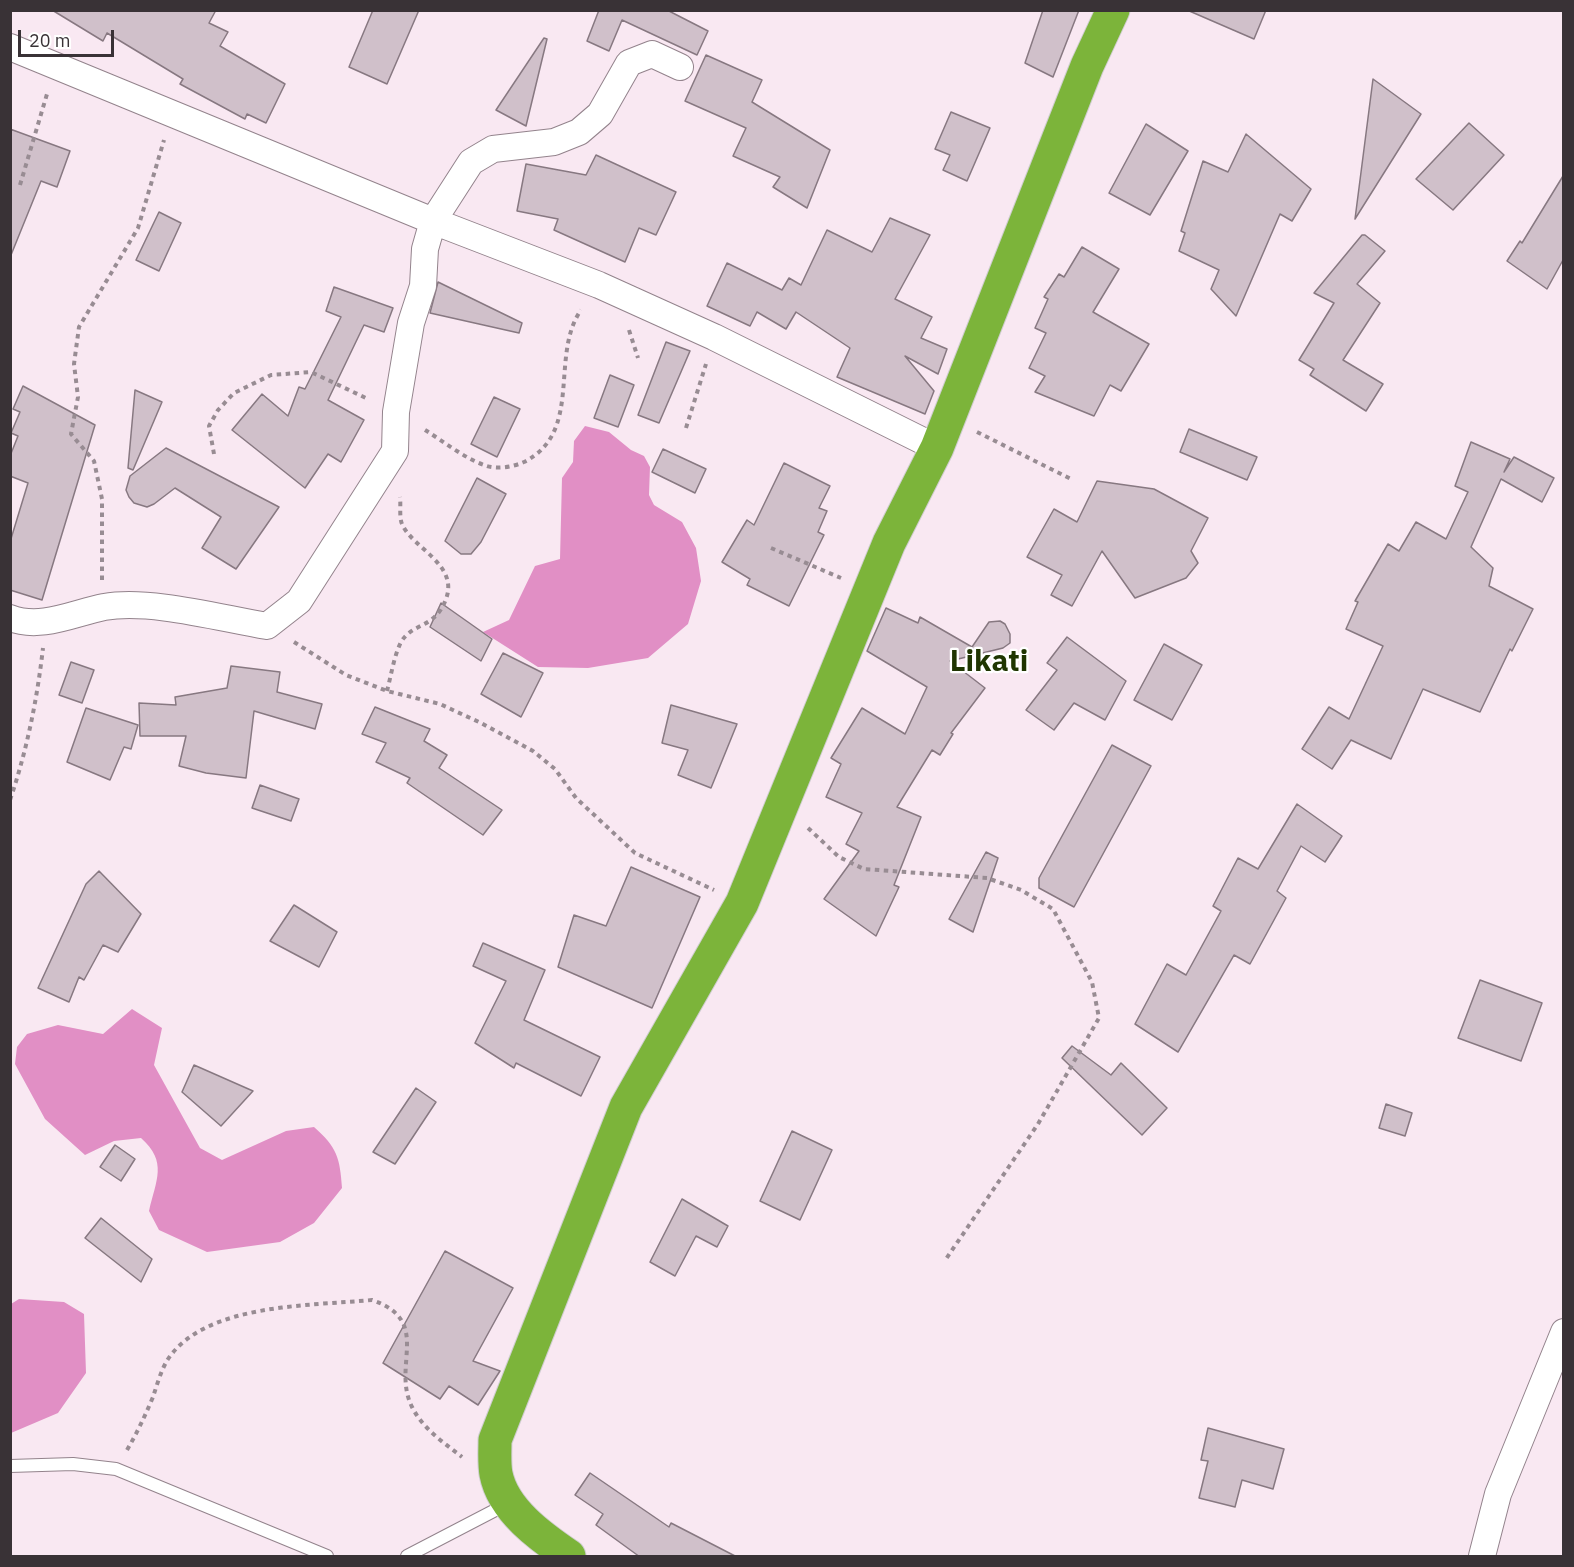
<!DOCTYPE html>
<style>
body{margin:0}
#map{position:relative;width:1574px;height:1567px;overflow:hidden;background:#f9e8f2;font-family:"IBM Plex Sans",sans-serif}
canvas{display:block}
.frame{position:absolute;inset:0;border:12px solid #393236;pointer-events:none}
.scale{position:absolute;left:18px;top:30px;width:96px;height:27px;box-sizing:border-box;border:3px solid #393236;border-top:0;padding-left:8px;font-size:18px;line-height:21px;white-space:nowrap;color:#393236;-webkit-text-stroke:4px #fff;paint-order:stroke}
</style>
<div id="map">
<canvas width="1574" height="1567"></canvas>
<div class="frame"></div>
<div class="scale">20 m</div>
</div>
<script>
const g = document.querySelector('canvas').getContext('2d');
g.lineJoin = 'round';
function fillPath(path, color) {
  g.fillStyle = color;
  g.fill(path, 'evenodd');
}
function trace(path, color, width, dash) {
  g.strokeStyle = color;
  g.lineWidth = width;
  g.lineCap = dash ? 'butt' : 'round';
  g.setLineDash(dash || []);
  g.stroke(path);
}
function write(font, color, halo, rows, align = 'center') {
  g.font = font + ' "IBM Plex Sans",sans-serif';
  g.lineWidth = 4.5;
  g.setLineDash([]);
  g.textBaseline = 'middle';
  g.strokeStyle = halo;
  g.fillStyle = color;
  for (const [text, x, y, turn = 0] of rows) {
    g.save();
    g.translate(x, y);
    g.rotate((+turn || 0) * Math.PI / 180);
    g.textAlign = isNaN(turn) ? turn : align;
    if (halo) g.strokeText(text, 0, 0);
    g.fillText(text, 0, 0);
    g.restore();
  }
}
const forest = new Path2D(`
 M585 426 609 432 631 450 644 456 650 467 649 495 654 505 682 522 696 548 701 581 688 624 648 658 588 668 538 667 483 632 509 620 535 566 560 559 562 478 573 462 574 441Z
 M132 1009 162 1028 154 1065 200 1148 222 1160 286 1131 314 1127C337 1147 340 1158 342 1188L314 1223 280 1242 207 1252 159 1230 149 1211C156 1180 168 1162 141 1138L114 1141 85 1155 45 1119 15 1064 17 1047 27 1034 58 1025 103 1034Z
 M19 1299 64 1302 84 1314 86 1373 58 1413 11 1433V1304Z`);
const building = new Path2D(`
 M52 10H216L209 23 228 32 220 46 285 84 266 123 247 114 245 119 180 84 183 79 107 33 103 41Z
 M373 10H419L387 84 349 67Z
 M599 10H667L708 31 697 55 622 20 609 51 587 41Z
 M1043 10H1079L1053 77 1025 63Z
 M1187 10H1266L1254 39Z
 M544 38 547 39 526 126 496 110Z
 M706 55 762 80 752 102 830 150 807 208 773 187 780 177 733 156 746 128 685 101Z
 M1373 79 1421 114 1355 219Z
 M951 112 990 128 967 181 943 170 950 155 935 149Z
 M1469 123 1504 155 1453 210 1416 179Z
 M1146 124 1188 151 1150 215 1109 193Z
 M10 129 70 151 57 187 41 181 11 255Z
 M1246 134 1311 189 1292 221 1280 214 1236 316 1211 289 1219 270 1179 251 1185 233 1181 231 1203 161 1228 172Z
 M596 155 676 192 656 235 639 228 625 262 554 230 558 219 517 211 526 164 586 175Z
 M1563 176V260L1547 289 1507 261 1520 241 1522 243Z
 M159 212 181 223 159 271 136 260Z
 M890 218 930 235 895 299 932 317 921 338 947 349 938 374 905 356 934 391 925 414 837 377 850 348 796 312 786 329 757 312 750 326 707 306 727 263 782 290 789 278 801 285 827 230 872 252Z
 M1362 235H1365L1385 251 1357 284 1380 303 1343 360 1383 384 1366 411 1310 375 1314 369 1299 360 1334 303 1314 293Z
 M1082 247 1119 269 1093 312 1149 344 1121 391 1110 385 1094 416 1035 392 1045 376 1029 368 1046 333 1035 328 1048 299 1044 297 1059 274 1064 277Z
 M438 282 522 323 519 333 430 313Z
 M334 287 393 308 384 332 364 325 328 400 364 420 341 462 328 454 305 488 232 430 262 394 288 416 299 387 305 389 341 317 326 311Z
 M666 342 690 351 659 423 638 415Z
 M610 375 634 385 618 427 594 418Z
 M23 386 95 425 42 600 10 590V542L28 483 10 476V456L18 436 11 433 20 412 13 409Z
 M135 390 162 402 133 470 128 468Z
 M494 397 520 409 497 457 471 444Z
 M1189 429 1257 457 1247 480 1180 452Z
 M1471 442 1510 459 1504 472 1514 457 1554 478 1542 502 1501 479 1471 547 1493 568 1489 586 1533 609 1512 651 1510 649 1480 712 1423 689 1391 759 1351 740 1332 769 1302 749 1329 707 1349 719 1383 646 1346 629 1358 602 1355 601 1388 544 1399 551 1416 522 1446 539 1468 492 1455 486Z
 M166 448 279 507 236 569 202 548 221 517 175 488 154 504 147 507 134 503 129 497 126 490 130 476Z
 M663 449 706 469 695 493 652 472Z
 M784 463 830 486 819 508 827 511 818 532 824 535 789 606 747 585 750 579 722 562 747 520 754 525Z
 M477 478 506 494 481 542 471 554H461L445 541Z
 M1097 481 1154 489 1208 518 1191 551 1198 563 1186 578 1135 598 1102 551 1072 606 1051 595 1062 575 1027 557 1054 509 1077 522Z
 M441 603 492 639 481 661 430 627Z
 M886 608 918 623 920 617 972 647 989 622 1000 621 1005 624 1010 634V643L1003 648 950 661 985 688 951 733 953 734 940 755 932 750 897 807 921 817 894 885 899 887 876 936 824 899 859 851 846 844 862 813 826 797 841 764 831 758 862 708 905 734 927 687 867 651Z
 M1067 637 1126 681 1105 720 1074 703 1054 730 1026 710 1057 670 1047 663Z
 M1164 644 1202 665 1172 720 1134 700Z
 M503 653 543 673 521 717 481 694Z
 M71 662 94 670 82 703 59 695Z
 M231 666 280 672 277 692 322 704 315 729 254 711 246 778 206 773 179 766 186 736H140L139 703 176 705 175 697 227 688Z
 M671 705 737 724 711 788 678 775 688 750 662 743Z
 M375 707 430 729 424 741 447 755 439 768 502 810 483 835 407 783 410 778 376 762 386 743 362 734Z
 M86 708 138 725 131 749 124 747 110 780 67 762Z
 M1112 745 1151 766 1074 907 1039 888V878Z
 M260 785 299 799 291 821 252 808Z
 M1297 804 1342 836 1325 862 1301 846 1277 891 1286 898 1250 964 1234 955 1178 1052 1135 1024 1167 964 1186 975 1221 911 1213 906 1238 858 1258 869Z
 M986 852 998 858 973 932 949 919Z
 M631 867 700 897 652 1008 558 967 574 915 606 926Z
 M99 871 141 914 118 952 103 945 84 980 79 977 69 1002 38 988 86 884Z
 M294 905 337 932 319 967 270 941Z
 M483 943 545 970 524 1020 600 1057 581 1096 516 1063 514 1068 475 1043 506 981 473 966Z
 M1480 980 1542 1003 1521 1061 1458 1038Z
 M1072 1046 1111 1075 1121 1063 1167 1108 1142 1135 1062 1058Z
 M194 1065 253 1091 221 1126 182 1092Z
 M416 1088 436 1102 395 1164 373 1152Z
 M1386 1104 1412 1113 1405 1136 1379 1128Z
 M792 1131 832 1150 800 1220 760 1201Z
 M115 1145 135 1159 121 1181 100 1167Z
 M682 1199 728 1226 717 1247 696 1236 675 1276 650 1262Z
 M101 1218 152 1259 141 1282 85 1238Z
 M445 1251 513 1288 473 1361 500 1371 478 1405 449 1386 440 1399 383 1363Z
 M1208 1428 1284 1449 1273 1489 1242 1480 1235 1507 1199 1498 1208 1461 1201 1460Z
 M590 1473 669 1527 671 1523 737 1557H640L596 1525 603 1514 575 1495Z`);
const path = new Path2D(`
 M20 185 47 94
 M629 330 638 358
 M686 428 706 364
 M425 430C443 441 464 458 484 465 496 470 513 467 524 462 584 432 549 356 581 310
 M977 432 1073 480
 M214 454 209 426 218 410 234 393 271 375 311 372 368 399
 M771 548 841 578
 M102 580V499L94 461 71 434 78 397 74 364 79 327 138 228 164 140
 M294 642 346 675 387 691 440 704 481 723 533 751 555 769 576 798 635 853 714 890
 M387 691C391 676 394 656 401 642 413 622 435 629 446 599 459 564 412 548 402 524 399 517 401 505 400 497
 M10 800C27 750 37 700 43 648
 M808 828 839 857 864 869 987 878 1021 890 1053 909 1092 982 1099 1018 1038 1124 946 1259
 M127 1450C137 1433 145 1416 153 1397 157 1385 161 1370 168 1359 206 1303 310 1306 372 1300 433 1321 391 1365 412 1407 423 1429 443 1442 462 1457`);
const lane = new Path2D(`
 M10 1466 73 1464 116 1469 327 1556
 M407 1556 507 1504`);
const street = new Path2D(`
 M10 47 433 221 599 285 714 337 937 448
 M10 618C41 630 74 613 104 607 151 599 219 618 267 626L299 601 395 451 396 412 411 323 423 286 425 249 433 221 471 162 493 149 554 142 579 132 600 114 629 63 652 54 680 67
 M1482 1556 1498 1494 1564 1332`);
const highway = new Path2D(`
 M569 1556C541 1537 503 1510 496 1474 494 1463 495 1451 495 1440L626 1107 742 903 889 543 937 448 1087 66 1113 10`);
const townNames = [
 ["Likati",989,662]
];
fillPath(forest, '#e18fc5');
fillPath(building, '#d0c0ca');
trace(building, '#877881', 1.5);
trace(lane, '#93838c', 14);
trace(street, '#93838c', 28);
trace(highway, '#cfcecf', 35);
trace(path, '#988c93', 4, [4.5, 4.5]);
trace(lane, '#fff', 12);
trace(street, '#fff', 26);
trace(highway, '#7cb43a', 33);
write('bold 30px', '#1f3501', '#fff', townNames);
</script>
